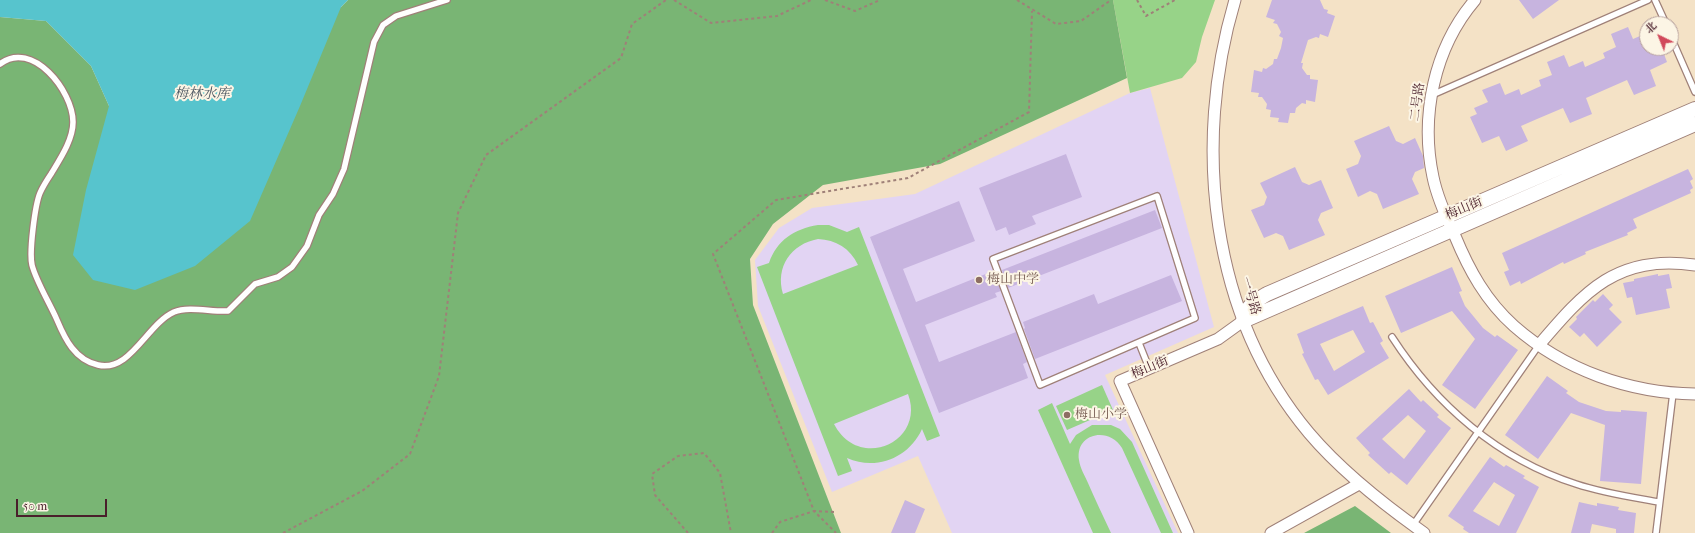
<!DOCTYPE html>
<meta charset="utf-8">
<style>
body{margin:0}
#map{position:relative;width:1695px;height:533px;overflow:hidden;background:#f4e2c6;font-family:"IM FELL French Canon","Noto Serif SC",serif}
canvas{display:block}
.north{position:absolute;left:1639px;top:16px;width:40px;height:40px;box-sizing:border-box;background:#fcf5e5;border:1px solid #b59f9b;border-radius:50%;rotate:317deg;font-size:11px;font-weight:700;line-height:16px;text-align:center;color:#4a1f2b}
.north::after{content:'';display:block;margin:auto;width:14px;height:18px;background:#d1495b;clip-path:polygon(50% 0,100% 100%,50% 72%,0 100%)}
.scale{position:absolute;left:16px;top:499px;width:91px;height:18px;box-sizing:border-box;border:2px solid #4a1f2b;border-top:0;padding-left:5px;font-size:12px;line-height:14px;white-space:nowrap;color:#4a1f2b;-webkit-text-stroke:3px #fcf5e5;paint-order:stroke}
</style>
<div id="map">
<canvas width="1695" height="533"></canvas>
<div class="north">北</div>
<div class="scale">50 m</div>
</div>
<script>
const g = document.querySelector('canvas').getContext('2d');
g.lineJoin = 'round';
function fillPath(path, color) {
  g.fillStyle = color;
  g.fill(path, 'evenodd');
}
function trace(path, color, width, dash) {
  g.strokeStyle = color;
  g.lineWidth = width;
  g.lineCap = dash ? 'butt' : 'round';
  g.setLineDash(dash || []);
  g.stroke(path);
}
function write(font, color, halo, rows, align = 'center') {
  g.font = font + ' "IM FELL French Canon","Noto Serif SC",serif';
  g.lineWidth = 4;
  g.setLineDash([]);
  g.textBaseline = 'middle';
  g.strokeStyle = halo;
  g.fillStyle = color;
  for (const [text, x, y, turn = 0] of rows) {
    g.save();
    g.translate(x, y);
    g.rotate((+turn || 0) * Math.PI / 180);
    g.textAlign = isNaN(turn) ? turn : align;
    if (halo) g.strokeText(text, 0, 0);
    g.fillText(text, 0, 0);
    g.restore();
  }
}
const built = new Path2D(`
 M1150 88 1214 327 1105 375 1178 533H952L918 456 832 492 758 306 755 260 779 228 812 208 915 194 1130 93Z`);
const green = new Path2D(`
 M1113 0H1215L1202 37 1196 62 1182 78 1130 93Z
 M818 225H829L847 232 859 227 940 436 927 441 922 429C909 458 876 471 847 458L852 471 838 476 757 267 769 263C777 240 794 229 818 225ZM818 239C836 240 850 248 858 265L783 294C775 267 791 244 818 239ZM908 394C926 442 859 472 834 424Z
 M1102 385 1113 410 1067 430 1056 406Z
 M1052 403 1070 444 1076 435 1092 425H1111L1120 429 1132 442 1173 533H1161L1122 448C1109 426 1075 433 1079 460 1080 468 1085 476 1088 483 1095 499 1103 516 1111 533H1093L1038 410Z`);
const forest = new Path2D(`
 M348 0H1113L1127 78 940 164 823 185 773 224 750 259 753 305 841 533H0V17L46 21 91 66 109 106 341 7Z
 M1355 506 1391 533H1304Z`);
const water = new Path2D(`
 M0 0H348L341 7 300 106 250 221 195 266 135 290 93 280 73 255 86 190 109 106 91 66 46 21 0 17Z`);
const building = new Path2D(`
 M1272 0H1320L1324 9 1328 10 1327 13 1335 16 1328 37 1320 34 1319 38 1316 37 1308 40 1301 63H1303L1302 68 1307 75H1310V79L1318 80 1315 102 1306 100V104L1302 103 1296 108 1295 113H1290L1288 123 1278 122 1279 118 1270 117 1271 110 1266 109 1267 104 1262 97H1258L1259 93 1251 92 1254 70 1262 72 1263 68 1266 69 1273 64 1274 59H1277L1281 48 1283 38 1279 36 1281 32 1277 24 1273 23 1275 20 1266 17Z
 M1519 0H1559L1533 19Z
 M1628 27 1633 39 1647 33V48H1653L1655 52 1662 49 1667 62 1650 70 1656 86 1634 95 1627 80 1586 98 1592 114 1570 123 1563 108 1537 119 1521 126 1528 141 1506 151 1499 136 1482 143 1470 117 1477 114 1474 108 1488 102 1482 90 1500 83 1505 95 1519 89 1521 95 1541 86 1539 80 1552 75 1547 62 1564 55 1569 67 1583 61 1585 67 1605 58 1603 53 1616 47 1611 34Z
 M1389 126 1396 141 1403 144 1415 138 1423 156 1424 168 1415 172 1412 179 1419 194 1383 209 1377 194 1370 191 1358 197 1346 169 1358 164 1361 156 1354 141Z
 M1066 154 1082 197 1032 216 1036 224 1009 235 1006 227 996 231 979 188Z
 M1295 167 1302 182 1309 185 1321 180 1333 208 1321 213 1318 220 1325 235 1289 250 1283 236 1276 233 1264 238 1251 210 1264 205 1267 197 1260 183Z
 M1688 169 1693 179 1690 181 1693 188 1690 190 1691 193 1633 219 1637 228 1627 233 1628 235 1585 252 1586 254 1564 264 1563 262 1521 284 1520 281 1510 286 1504 272 1509 270 1502 253Z
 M959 201 975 241 903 269 916 302 988 273V276L994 274 1001 291 995 293 997 297 925 325 939 362 1016 332 1027 362 1023 364 1028 378 939 413 870 237Z
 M1155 210 1162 228 1008 288 1002 270Z
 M1452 267 1462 291 1459 292 1465 306 1483 328 1495 337 1497 335 1518 350 1475 409 1442 385 1475 339 1452 311 1401 333 1385 296Z
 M1658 274V276L1669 274 1672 288 1666 289 1670 308 1636 315 1632 297 1627 298 1623 283 1634 281V279Z
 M1171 275 1182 301 1035 359 1024 329 1025 328 1023 322 1094 294 1098 304Z
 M1603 294 1613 305 1609 309 1622 322 1597 347 1584 333 1580 337 1569 327 1577 319 1576 317 1593 300 1595 302Z
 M1363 306 1370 323 1373 322 1383 341 1380 343 1389 358 1328 395 1318 379 1315 380 1302 354 1304 353 1297 334ZM1353 330 1365 352 1334 371 1320 344Z
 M1547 376 1568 391 1566 393 1579 402 1606 411 1621 412V410L1647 412 1641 484 1600 481 1605 425 1571 413 1538 459 1505 435Z
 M1409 389 1421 402 1423 400 1439 415 1437 417 1451 428 1407 485 1391 472 1389 474 1368 455 1370 453 1356 438ZM1408 415 1426 431 1404 459 1382 439Z
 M1490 457 1504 467 1506 465 1525 476 1523 478 1539 487 1516 533H1469L1463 529 1464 527 1448 516ZM1494 482 1515 495 1499 526 1473 511Z
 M905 500 925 509 915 533H891Z
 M1579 502 1597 506V503L1619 507 1618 510 1636 513 1634 533H1616V529L1592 524 1590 533H1571Z`);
const path = new Path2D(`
 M674 0 711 23 777 16 811 0
 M825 0 855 11 880 0
 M1017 0 1056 24 1081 21 1111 0
 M1137 0 1146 16 1175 0
 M834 512 814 511 713 254 776 200 908 178 1029 112 1032 11
 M283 533 362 491 410 454 439 376 458 213 486 155 621 58 632 24 666 0
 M688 533 655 495 652 474 678 456 704 453 720 473 731 533
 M772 533 780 522 814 511 836 533`);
const service = new Path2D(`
 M1655 0 1666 24
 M1671 37 1695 92
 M0 64C32 39 73 91 73 122 73 140 60 159 51 174 47 180 43 186 40 193 35 205 29 252 32 265 36 281 50 304 57 320 65 339 75 360 98 365 130 373 147 324 174 312 189 306 211 312 228 311L255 284 278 277 292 267 307 246 319 215 333 194 344 169 374 42 383 25 396 16 447 0
 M1432 95 1648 0
 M1157 196 1195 318 1040 385 993 259Z
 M1392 337C1436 405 1498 459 1576 484 1603 493 1631 497 1659 502
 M1139 343 1149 368
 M1413 525 1539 345
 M1656 533 1673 393`);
const minor = new Path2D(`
 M1235 0C1192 144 1210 315 1309 433 1342 472 1383 504 1424 533
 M1475 0C1434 48 1420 116 1433 177 1437 197 1446 217 1455 236 1469 270 1486 301 1514 326 1564 370 1629 393 1695 394
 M1539 345C1585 291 1617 254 1695 265
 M1188 533 1120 381 1218 339 1243 321
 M1271 533 1359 484`);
const tertiary = new Path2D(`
 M1243 321C1246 306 1255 301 1267 294L1695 109
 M1243 321 1695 124`);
const markers = [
 [979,280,4,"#8d6e63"],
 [1067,415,4,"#8d6e63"]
];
const streetNames = [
 ["二号路",1418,102,-82],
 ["梅山街",1464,209,-23],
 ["一号路",1250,296,73],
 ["梅山街",1150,368,-23]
];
const educationNames = [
 ["梅山中学",987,280],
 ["梅山小学",1075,415]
];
const waterNames = [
 ["梅林水库",202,95]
];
fillPath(built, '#e2d4f3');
fillPath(green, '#97d388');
fillPath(forest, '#79b574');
fillPath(water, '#57c4cd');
fillPath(building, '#c7b4df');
trace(service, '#9f8078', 8);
trace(minor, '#9f8078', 13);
trace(tertiary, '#9f8078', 16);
trace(path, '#9f8078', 2, [3, 3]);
trace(service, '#fff', 5.5);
trace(minor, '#fff', 11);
trace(tertiary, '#fff', 14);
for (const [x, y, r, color] of markers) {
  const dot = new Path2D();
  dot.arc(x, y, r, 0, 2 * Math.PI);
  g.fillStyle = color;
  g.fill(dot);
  trace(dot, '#fcf5e5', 1.5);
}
write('13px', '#4a1f2b', '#fcf5e5', streetNames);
write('13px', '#785e54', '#fcf5e5', educationNames, 'left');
write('italic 14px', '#4f5964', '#fcf5e5', waterNames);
</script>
